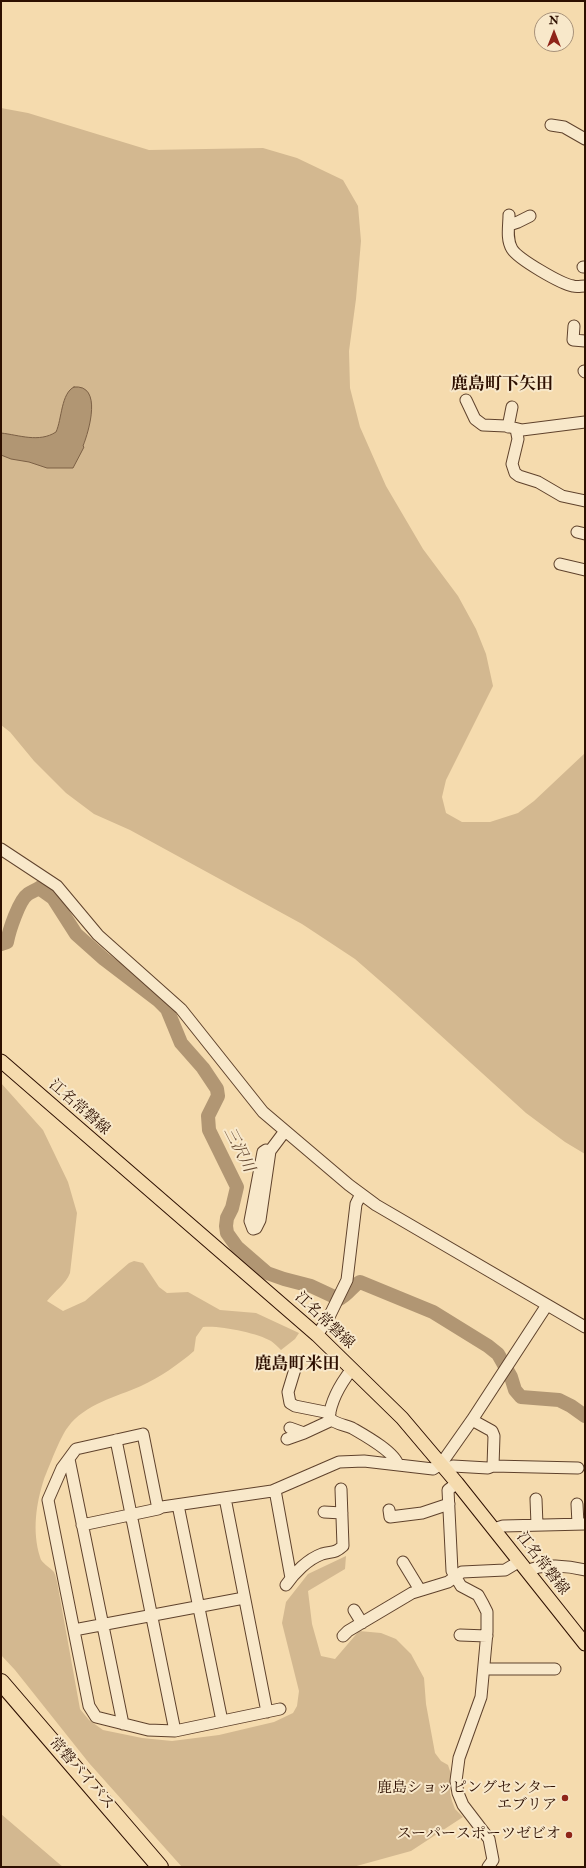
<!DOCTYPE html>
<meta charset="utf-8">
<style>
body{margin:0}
#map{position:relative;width:586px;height:1868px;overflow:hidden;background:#f5dbae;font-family:"IM FELL Double Pica",serif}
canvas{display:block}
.frame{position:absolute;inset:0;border:2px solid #2d0f00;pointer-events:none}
.north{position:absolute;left:534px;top:12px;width:40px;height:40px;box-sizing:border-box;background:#f8e8ca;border:1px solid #a79179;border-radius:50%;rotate:0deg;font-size:11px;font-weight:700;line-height:16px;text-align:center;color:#2d0f00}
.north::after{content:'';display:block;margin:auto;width:14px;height:18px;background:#8f2418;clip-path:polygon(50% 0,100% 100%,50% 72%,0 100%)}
</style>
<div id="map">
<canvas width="586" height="1868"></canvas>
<div class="frame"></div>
<div class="north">N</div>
</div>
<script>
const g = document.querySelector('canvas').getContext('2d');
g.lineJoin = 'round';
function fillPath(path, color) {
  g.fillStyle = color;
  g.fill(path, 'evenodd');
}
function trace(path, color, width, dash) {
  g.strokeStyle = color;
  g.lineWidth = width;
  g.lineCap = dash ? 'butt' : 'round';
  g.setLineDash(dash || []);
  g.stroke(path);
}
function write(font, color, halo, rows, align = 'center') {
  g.font = font + ' "IM FELL Double Pica","Noto Serif JP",serif';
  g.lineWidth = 4;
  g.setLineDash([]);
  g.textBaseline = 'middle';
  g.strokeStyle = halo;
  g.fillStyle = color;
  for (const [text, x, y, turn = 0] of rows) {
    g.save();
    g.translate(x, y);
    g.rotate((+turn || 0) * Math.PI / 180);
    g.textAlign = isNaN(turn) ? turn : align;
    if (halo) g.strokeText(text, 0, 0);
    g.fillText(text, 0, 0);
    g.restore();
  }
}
const green = new Path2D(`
 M1 108 28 113 149 150 263 148 297 158 343 180 358 206 361 241 356 299 349 351 350 388 360 427 386 486 423 549 458 596 476 629 486 654 493 686 446 780 442 797 446 813 462 822H490L518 813 534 801 585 753V1154L565 1142 526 1113 394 993 355 959 302 924 130 830 94 814 66 793 34 761 10 732 1 725Z
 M1 1083 43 1130 68 1182 77 1213 70 1273C66 1284 54 1292 47 1301L63 1311 85 1301 129 1263 134 1261 143 1263 159 1287 167 1293 188 1292 220 1310 256 1313 299 1333 295 1339 281 1350C278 1347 275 1344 271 1341 258 1333 219 1325 203 1327L196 1337 194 1351C178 1365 160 1377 141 1386 116 1397 85 1404 68 1427 60 1437 49 1467 44 1479 36 1504 32 1531 40 1557 41 1563 50 1567 54 1572 56 1576 57 1582 58 1587L80 1709 89 1720 103 1730 142 1738 172 1741 219 1735 274 1722 293 1713 297 1706 299 1691 282 1623 286 1602 308 1574 346 1556 345 1569 308 1591 312 1624 321 1656 335 1659 359 1631 381 1633 396 1639 411 1654 424 1678 426 1704 435 1753 441 1761 448 1765 452 1777 450 1793 452 1801 455 1809 463 1817 411 1851 353 1867 302 1866 300 1867H182L89 1763 15 1670 1 1655Z
 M1 1814 57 1862 63 1867H1Z`);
const water = new Path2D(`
 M74 387C103 384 89 431 83 446L84 447 73 468H47L29 462 11 459 1 455V433C19 435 39 443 56 432 62 419 61 393 74 387Z`);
const river = new Path2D(`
 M1 944 7 942C9 931 19 900 28 894 31 892 36 890 39 888L53 898 76 934 104 959 159 1001 167 1009 181 1043 203 1068 217 1089 218 1096 208 1116 209 1130 237 1187 232 1208 227 1218 226 1226 227 1233 237 1247 267 1273 284 1279 311 1286 339 1299C348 1295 352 1286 360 1282L433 1312 488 1346 498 1354 511 1377 515 1390 521 1397 559 1400 571 1406 585 1416`);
const minor = new Path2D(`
 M551 125 564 127 585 139
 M509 215C509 226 506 239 512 249 518 259 561 284 573 286 577 287 581 286 585 286
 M509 225 518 222 530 216
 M583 267H585
 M574 326 573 340 585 341
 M584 371 585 372
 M466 400 475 419 483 425 506 426 522 430 585 422
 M508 427 512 407
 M516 429 518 439 512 464 515 473 519 476 538 482 562 496 585 501
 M577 532 585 534
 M560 564 585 570
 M1 849 57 886 98 935 181 1009 263 1112 349 1185 376 1205 585 1327
 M270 1151 266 1150 263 1152 250 1221 253 1229 256 1228 260 1220 270 1151 285 1131
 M317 1335 328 1319 347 1280 356 1204 361 1194
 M295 1369 288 1392 290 1403 295 1406 330 1413
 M352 1369C341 1383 331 1399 329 1418 335 1424 345 1425 352 1428 364 1435 395 1452 398 1465
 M472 1420 492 1431 494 1436 493 1466 578 1468
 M290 1428 304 1433
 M287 1439 304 1433 332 1420
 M116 1440 175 1731
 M69 1459 123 1724
 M446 1470 453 1466 488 1468 493 1466
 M457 1483 448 1490 452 1571 461 1586 478 1595 483 1604 487 1612V1632L481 1697 459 1758 456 1781 458 1793 463 1805 489 1839 493 1860 488 1867
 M275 1490 291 1578
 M225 1498 267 1712
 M536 1499 537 1525
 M577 1504 578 1524
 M178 1505 222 1721
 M158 1509 143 1434 76 1449 62 1468 48 1500 89 1706 96 1717 148 1730 175 1731 280 1709
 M389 1510 390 1517 422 1513 449 1504
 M324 1512 342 1513
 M82 1525 158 1509 162 1507 272 1491 339 1462 364 1461 433 1469 441 1464 472 1420 547 1305
 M494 1529 503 1526 585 1524
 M403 1562 420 1590
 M527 1571C542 1563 569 1566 585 1570
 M286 1585C294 1573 308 1559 322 1554 332 1551 334 1554 343 1546L341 1489
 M354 1610 362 1623
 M74 1630 244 1598
 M460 1635 487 1636
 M343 1636 348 1631 412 1593 448 1582 462 1572 505 1570 520 1561
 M484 1669H555`);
const major = new Path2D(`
 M1 1061 317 1335 402 1418 457 1483 585 1644`);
const highway = new Path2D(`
 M1 1682 160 1867`);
const markers = [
 [565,1798,4,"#8f2418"],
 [569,1835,4,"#8f2418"]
];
const streetNames = [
 ["江名常磐線",79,1108,41],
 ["江名常磐線",324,1321,43],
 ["江名常磐線",542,1564,52],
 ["常磐バイパス",81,1774,49]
];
const poiNames = [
 ["鹿島ショッピングセンター",557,1789],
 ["エブリア",557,1806],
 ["スーパースポーツゼビオ",561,1835]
];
const waterNames = [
 ["三沢川",238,1150,63]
];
const quarterNames = [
 ["鹿島町下矢田",502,385],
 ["鹿島町米田",297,1365]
];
fillPath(green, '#d3b890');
fillPath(water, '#b19673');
trace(water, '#7c6045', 1);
trace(river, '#b19673', 14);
trace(minor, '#5f422c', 13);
trace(major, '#2d0f00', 15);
trace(highway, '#2d0f00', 18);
trace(minor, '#f8e8ca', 11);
trace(major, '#f5dbae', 13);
trace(highway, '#f5dbae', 16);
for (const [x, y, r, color] of markers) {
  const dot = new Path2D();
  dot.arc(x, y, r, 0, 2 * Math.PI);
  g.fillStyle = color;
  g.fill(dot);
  trace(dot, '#f8e8ca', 1.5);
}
write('15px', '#2d0f00', '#f8e8ca', streetNames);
write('15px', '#2d0f00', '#f8e8ca', poiNames, 'right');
write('italic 16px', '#684c34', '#f8e8ca', waterNames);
write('bold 17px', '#2d0f00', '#f8e8ca', quarterNames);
</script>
